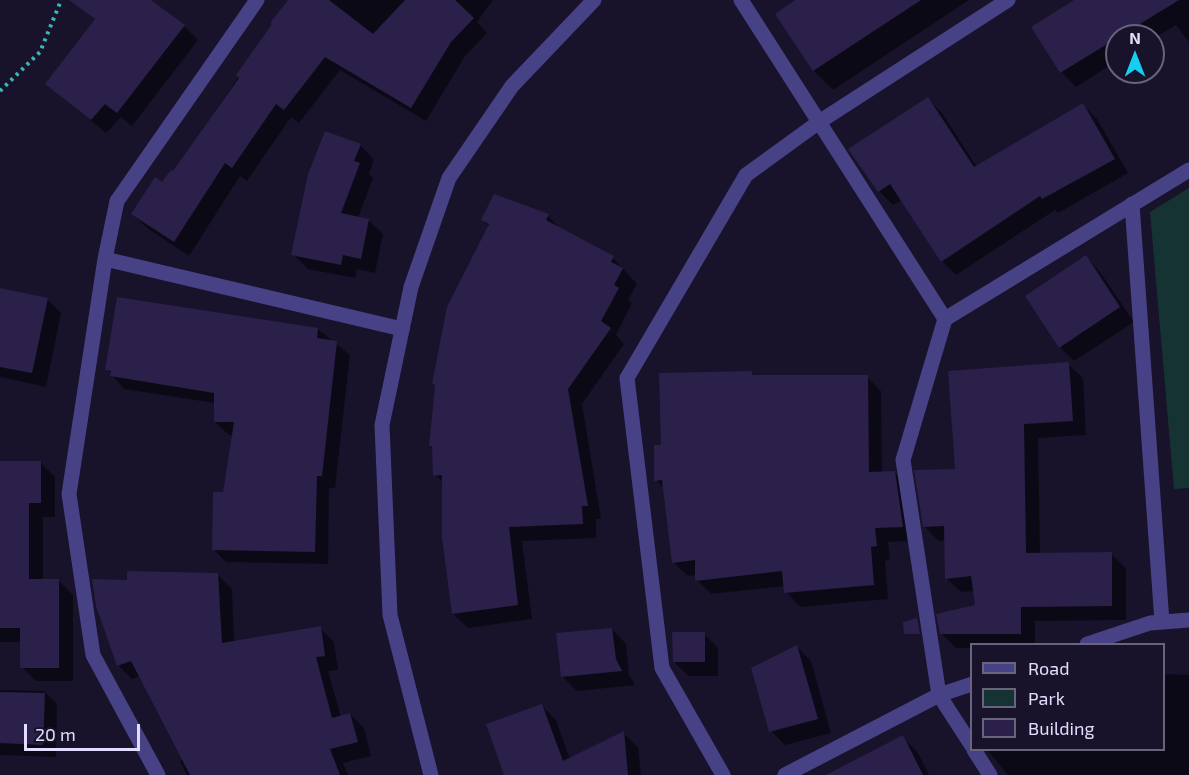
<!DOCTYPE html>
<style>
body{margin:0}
#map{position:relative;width:1189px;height:775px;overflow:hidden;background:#18122a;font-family:"Exo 2",sans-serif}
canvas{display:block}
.legend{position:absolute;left:970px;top:643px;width:195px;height:108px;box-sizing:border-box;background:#18122a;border:2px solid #69637e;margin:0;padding:8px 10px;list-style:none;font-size:18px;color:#e3ddfd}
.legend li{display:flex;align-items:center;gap:12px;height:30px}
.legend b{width:30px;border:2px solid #69637e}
.north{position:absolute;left:1105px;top:24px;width:60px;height:60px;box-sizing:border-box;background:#18122a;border:2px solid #69637e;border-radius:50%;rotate:0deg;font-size:16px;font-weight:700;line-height:24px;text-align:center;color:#e3ddfd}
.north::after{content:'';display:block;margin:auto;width:21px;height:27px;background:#15cef1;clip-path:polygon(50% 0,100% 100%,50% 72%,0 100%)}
.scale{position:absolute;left:24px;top:724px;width:116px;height:27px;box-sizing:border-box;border:3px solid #e3ddfd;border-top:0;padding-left:8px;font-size:18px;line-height:21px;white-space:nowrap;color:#e3ddfd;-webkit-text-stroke:4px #18122a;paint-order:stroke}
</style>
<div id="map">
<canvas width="1189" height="775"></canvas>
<ul class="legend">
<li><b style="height:8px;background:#474185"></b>Road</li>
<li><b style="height:16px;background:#163333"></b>Park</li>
<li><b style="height:16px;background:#2a2049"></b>Building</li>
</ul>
<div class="north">N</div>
<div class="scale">20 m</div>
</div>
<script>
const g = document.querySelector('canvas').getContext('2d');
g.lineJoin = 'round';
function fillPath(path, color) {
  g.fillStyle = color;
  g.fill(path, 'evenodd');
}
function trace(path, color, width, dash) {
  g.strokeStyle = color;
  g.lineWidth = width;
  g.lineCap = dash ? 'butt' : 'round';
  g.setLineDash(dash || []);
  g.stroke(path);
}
const green = new Path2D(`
 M1189 188V488L1174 489 1150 212Z`);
const shadow = new Path2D(`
 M95 0H148L184 26 198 40 132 126 121 117 106 133 47 84 96 20 87 11Z
 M290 0H493L477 22 487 33 465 56 426 121 340 70 299 123 291 117 247 181 240 176 189 256 147 228 133 214 174 173Z
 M798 0H969L833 90 814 71 777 14Z
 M1077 0H1189V42L1176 25 1153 39V36H1117V61L1076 87 1061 72 1033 27Z
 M928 99 942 113 977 167 1083 105 1097 119 1128 173 1058 213 1055 210 956 275 942 261 902 200 893 205 879 191Z
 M360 145 374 160 369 174 373 178 358 218 368 220 383 234 375 273 357 269 355 278 308 269 293 254Z
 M494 196 548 216 562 230 613 258 637 284 628 300 632 303 616 335 624 344 582 404 601 519H596V538L522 541 532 619 468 628 453 614 444 483 435 475 433 449 430 445 436 386 434 384 490 227 483 220Z
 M1086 257 1100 272 1134 322 1074 361 1060 347Z
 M0 289 47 299 61 313 46 387 0 377Z
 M318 329 350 355 335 488H329L328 564 226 562 213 549 233 435H229L215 422V403L124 389 107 369Z
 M1068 364 1083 378 1086 435 1038 438 1040 554H1111L1126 568V620L1035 621V644H972V648H956L941 633 977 606 975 591 961 592 946 578V540L939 541 924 526 956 471Z
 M751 373 755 377H867L881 391 882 473 894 472 909 487 917 541 888 542 890 560 885 561 888 599 800 607 786 592 785 586 711 594 697 580V575L688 576 673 562 665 489 656 480 663 446Z
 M0 463H41L55 477V517H43V580H58L73 595V681H36L22 667V642H0Z
 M218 575 232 589 234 642 320 628 334 642 338 670 328 671 341 717 350 714 364 728 371 756 343 763 348 775H187L180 761 183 760 140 676 132 679 118 665 128 582Z
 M612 629 626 644 629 675 635 685 577 691 562 676Z
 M704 634 718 648V676H689L674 662Z
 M797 647 811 661 831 733 785 745 771 731Z
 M1164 674 1189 675V775H1008L987 750H1164Z
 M0 690 44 691 57 704 56 757 0 755Z
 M541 705 556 720 570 759 623 733 638 747 641 775H506Z
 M902 737 917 751 929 775H844Z`);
const building = new Path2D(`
 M69 0H151L185 25 117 113 105 104 91 120 45 84 95 19Z
 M288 0H329L373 34 405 0H455L474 18 451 42 411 108 325 57 284 110 276 104 232 168 225 163 174 242 131 214 155 177 162 182 171 170 173 171 239 78 236 75 272 24 270 23Z
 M795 0H921L813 71 775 14Z
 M1074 0H1179L1060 73 1031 27Z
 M928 97 974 167 1083 103 1115 159 1042 199 1040 196 941 262 890 184 878 192 848 149Z
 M325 131 361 144 354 161 360 163 341 213 369 219 361 259 343 255 341 265 291 255 308 174Z
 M494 194 549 214 546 220 614 256 611 262 623 268 614 285 619 288 601 321 611 328 568 389 588 506H582L583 524 509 527 518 605 452 614 442 538V475L433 476 432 446H429L435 385 432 384 447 307 489 224 481 220Z
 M1086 255 1120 307 1059 348 1025 296Z
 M0 288 48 298 32 373 0 367Z
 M117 297 318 328 317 338 337 341 322 476H317L315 552 212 550 213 492H223L234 422H214V393L110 376 111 371 105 370Z
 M1069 362 1073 421 1024 424 1026 553 1112 552V606L1021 607V634H940L936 614 975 605 971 576 945 579 944 526 923 527 914 470 955 469 948 371Z
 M752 371V375H868L869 472 895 471 903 527 875 528 877 546 871 547 874 585 784 593 782 571 695 581V560L672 563 662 480 654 481V445H661L659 373Z
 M0 461H41V503H29V579H59V668H20V628H0Z
 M127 571 218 573 222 643 321 626 325 656 316 657 332 718 350 713 358 742 330 749 340 775H190L131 661 117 666 96 606 92 579 127 580Z
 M917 618 920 634H904L903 622Z
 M612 628 616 659 622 671 561 677 556 633Z
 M672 632H705V662H673Z
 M797 645 818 719 769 732 751 668Z
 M0 692 45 693 43 745 0 743Z
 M542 704 563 761 624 731 628 775H504L486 724Z
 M903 735 923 775H826Z`);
const path = new Path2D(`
 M0 91 40 52 60 3 58 0`);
const minor = new Path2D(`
 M257 0 117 201 105 259 402 329
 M741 0 945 319
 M1132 204 1162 622
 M105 259 69 494 93 655 158 775
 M1087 644 1150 623 1189 620
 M972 746 939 695 903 460 945 319 1189 170
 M974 750 990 775
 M723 775 662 668 627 378 746 175 819 122 1008 0
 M785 775 939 695 972 684`);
const tertiary = new Path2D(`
 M431 775 390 615 382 425 411 287 449 178 512 86 594 0`);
fillPath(green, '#163333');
fillPath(shadow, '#0007');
fillPath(building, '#2a2049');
trace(path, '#39b6b5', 4, [3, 4.5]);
trace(minor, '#474185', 15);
trace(tertiary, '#474185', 15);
</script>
